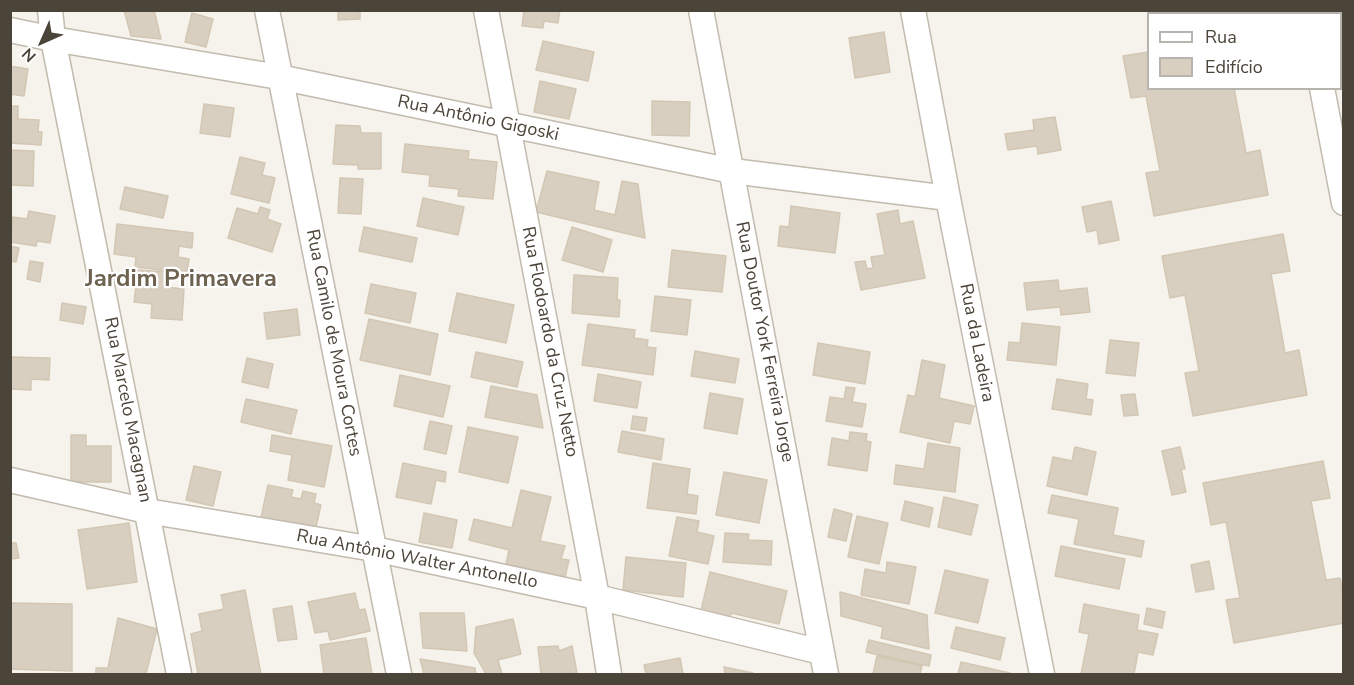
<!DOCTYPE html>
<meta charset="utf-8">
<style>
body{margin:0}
#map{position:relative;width:1354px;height:685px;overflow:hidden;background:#f6f3ec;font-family:"Nunito Sans",sans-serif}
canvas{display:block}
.frame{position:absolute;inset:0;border:12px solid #4b4439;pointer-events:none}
.legend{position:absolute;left:1147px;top:12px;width:195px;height:78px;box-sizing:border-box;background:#fff;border:2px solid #b7b4b0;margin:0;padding:8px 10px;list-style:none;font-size:18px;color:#4b4439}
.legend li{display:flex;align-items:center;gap:12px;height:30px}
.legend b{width:30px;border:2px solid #b7b4b0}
.north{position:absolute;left:12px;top:12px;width:60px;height:60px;-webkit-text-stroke:4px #fff;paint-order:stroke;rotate:225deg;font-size:16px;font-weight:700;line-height:24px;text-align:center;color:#4b4439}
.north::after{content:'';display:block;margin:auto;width:21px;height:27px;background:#4b4439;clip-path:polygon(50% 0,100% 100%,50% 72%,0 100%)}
</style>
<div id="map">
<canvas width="1354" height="685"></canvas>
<div class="frame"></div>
<ul class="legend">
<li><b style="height:8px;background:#fff"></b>Rua</li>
<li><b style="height:16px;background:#d8cfc1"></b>Edifício</li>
</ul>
<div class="north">N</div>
</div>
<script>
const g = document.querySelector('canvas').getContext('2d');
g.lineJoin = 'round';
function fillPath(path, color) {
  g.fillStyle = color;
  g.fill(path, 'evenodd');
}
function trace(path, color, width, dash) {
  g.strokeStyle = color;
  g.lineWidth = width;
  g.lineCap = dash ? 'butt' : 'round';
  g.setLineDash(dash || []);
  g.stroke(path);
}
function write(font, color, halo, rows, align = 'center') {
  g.font = font + ' "Nunito Sans",sans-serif';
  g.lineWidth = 4.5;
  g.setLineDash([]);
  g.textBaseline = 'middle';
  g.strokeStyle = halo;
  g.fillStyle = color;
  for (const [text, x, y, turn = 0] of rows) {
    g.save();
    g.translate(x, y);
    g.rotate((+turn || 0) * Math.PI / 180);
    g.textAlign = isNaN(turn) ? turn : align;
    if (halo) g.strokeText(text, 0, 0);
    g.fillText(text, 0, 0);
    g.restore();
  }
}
const building = new Path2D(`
 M124 10H154L161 39 131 36Z
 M338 10H372V11H360V19L338 20Z
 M524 10H560L558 23 544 21 543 28 522 26Z
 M192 13 213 19 206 47 185 42Z
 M884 32 890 72 855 78 849 38Z
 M543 41 594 52 588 81 536 70Z
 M1148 52V88H1234L1246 153 1260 150 1268 195 1154 216 1146 173 1160 171 1146 96 1131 98 1123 56Z
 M10 66 28 69 24 96 10 94Z
 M540 81 576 89 569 119 534 112Z
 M652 101 690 102 689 136 652 135Z
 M204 104 234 108 230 137 200 133Z
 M10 106H18V119L39 120 38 132H42L41 145 10 143Z
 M1055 117 1061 150 1038 154 1037 146 1008 150 1005 134 1034 130 1033 120Z
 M336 125 360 126 361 133H381V169H358V165L333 164Z
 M405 144 469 151 468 159 497 162 493 199 458 196 459 189 429 186 430 175 402 172Z
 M10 150 34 151 33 186 10 185Z
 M240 157 265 163 262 175 275 178 269 203 231 194Z
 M547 171 599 182 594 210 615 215 622 181 638 184 645 238 536 212Z
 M340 178 363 179 361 214 338 213Z
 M125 187 168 196 163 218 120 209Z
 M423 198 464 207 458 235 417 226Z
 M1111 201 1119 240 1099 244 1097 230 1087 232 1082 207Z
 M791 206 840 213 835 253 778 246 780 226 789 227Z
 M260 207 270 210 267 219 281 224 272 252 228 238 237 208 258 214Z
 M898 210 900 224 913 221 925 278 861 290 855 262 865 261 867 269 873 268 871 257 885 255 877 214Z
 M29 211 55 216 50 243 37 241 36 246 10 242 13 217 27 219Z
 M117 224 193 233 192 248 179 246 178 257 189 259 187 273 135 267 136 257 114 254Z
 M364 227 417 238 412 262 359 251Z
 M572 227 612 240 603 272 562 260Z
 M1283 234 1290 271 1271 274 1285 353 1299 350 1307 395 1193 416 1185 373 1199 371 1185 295 1170 298 1162 256Z
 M10 246 19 248 16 262 10 261Z
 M672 250 726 256 722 292 668 287Z
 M30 261 43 263 40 282 27 279Z
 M138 270 166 272 165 287 184 289 182 320 151 318 152 304 134 302Z
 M574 275 618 278 617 300H620L619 317 572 313Z
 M1058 280 1059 291 1087 288 1090 312 1061 315 1060 307 1027 310 1024 283Z
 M371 284 416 293 410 323 365 313Z
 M457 293 514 305 506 343 449 331Z
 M655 296 691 300 687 335 651 331Z
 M62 303 86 307 83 324 60 320Z
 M297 309 300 335 267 339 264 313Z
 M369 319 438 334 430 375 360 360Z
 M1022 323 1060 327 1056 365 1007 360 1009 342 1020 343Z
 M588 324 635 330 634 338 648 340 647 347 656 348 653 375 582 365Z
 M1110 340 1139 343 1135 376 1106 373Z
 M818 343 870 352 865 384 813 375Z
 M695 351 739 359 735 383 691 376Z
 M476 352 523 362 517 387 471 377Z
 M10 357 50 358 49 380 31 379V390L10 389Z
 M247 358 273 364 268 388 242 382Z
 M922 360 945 365 939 398 974 406 970 424 954 421 950 443 900 432 908 395 915 397Z
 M598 374 641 382 637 408 594 401Z
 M400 375 450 386 443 417 394 406Z
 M1057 379 1088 384 1086 399 1093 400 1091 415 1052 409Z
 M491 386 537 395 543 428 485 417Z
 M846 387 855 388 852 402 866 404 862 427 826 421 830 397 844 399Z
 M710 393 743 399 737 434 704 428Z
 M1135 394 1138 415 1124 416 1121 395Z
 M246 399 297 410 291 434 241 422Z
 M633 416 647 418 645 431 631 429Z
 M430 421 452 426 446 454 424 449Z
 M468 427 518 437 508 483 459 472Z
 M622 431 664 439 661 460 618 452Z
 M850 432 867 434 866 441 871 442 867 471 828 465 832 438 849 441Z
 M71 435H86V446H111V482H71Z
 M272 435 332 446 324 487 288 480 292 455 270 451Z
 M928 443 960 448 955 492 894 484 896 465 924 469Z
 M1075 447 1096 452 1087 495 1047 486 1053 457 1072 461Z
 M1180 447 1185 469H1181L1186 492 1172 495 1162 451Z
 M1323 461 1330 498 1311 501 1326 580 1340 578 1344 599V623L1234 643 1226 600 1240 598 1226 522 1211 525 1203 483Z
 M403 463 446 472 445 482 436 480 431 504 396 497Z
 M653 463 690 469 687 494 698 496 696 514 647 508Z
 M194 466 221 472 213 506 186 500Z
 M724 472 767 480 759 523 716 515Z
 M268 485 293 490 291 497 301 499 303 491 316 494 314 503 321 505 315 531 261 518Z
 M521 490 551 497 540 541 565 546 561 559 569 560 565 577 506 564 509 550 469 540 474 519 512 528Z
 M1052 495 1118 508 1113 535 1144 541 1141 557 1074 544 1079 519 1048 513Z
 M944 497 978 505 971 535 938 527Z
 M905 501 933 508 929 527 901 520Z
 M834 509 852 514 846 541 828 537Z
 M424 513 457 520 452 548 419 542Z
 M857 516 888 523 879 564 848 557Z
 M677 517 699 521 697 532 714 536 708 564 669 556Z
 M129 523 137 582 87 589 78 530Z
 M725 533 749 534 748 540 772 541 771 565 723 562Z
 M10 543H16L19 558 10 559Z
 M1061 546 1125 559 1119 589 1055 576Z
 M626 557 686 563 683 597 623 590Z
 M1209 561 1214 589 1196 592 1191 565Z
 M887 562 916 567 909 604 861 595 865 569 886 573Z
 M945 570 988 580 978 623 935 613Z
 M710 572 787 591 779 624 731 613 729 622 700 615Z
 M245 590 261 674H198L191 634 202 631 199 614 224 609 221 595Z
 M840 592 927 615 929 649 881 638 883 627 841 616Z
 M355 593 359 610 365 609 370 631 330 640 328 631 315 633 308 602Z
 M10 603 72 604V671L10 669Z
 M1084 604 1139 615 1137 630 1158 634 1153 655 1138 652 1134 674H1081L1089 634 1079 632Z
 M292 606 297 639 278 641 273 609Z
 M1147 608 1165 612 1162 628 1144 624Z
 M420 613H464L467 651 423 648Z
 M118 618 157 629 146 674H96V668H108Z
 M513 619 521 654 498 660 502 674H486L474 653 476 627Z
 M956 627 1005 638 1000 660 951 648Z
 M366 638 372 674H324L320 645Z
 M869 640 931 655 929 666 866 652Z
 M558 646 559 651 572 646 577 673 541 674 538 647Z
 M877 656 922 666 920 674H873Z
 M680 658 683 674H646L644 665Z
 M420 659 475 668 476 674H424Z
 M961 662 1010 673V674H958Z
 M724 667 753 673V674H725Z`);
const street = new Path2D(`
 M50 10 53 39 179 674
 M267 10 399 674
 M486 10 597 597 609 674
 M701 10 826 674
 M913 10 948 198 1042 674
 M1307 10 1308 14
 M10 30 53 39 279 77 732 171 948 198
 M1322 88 1344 203
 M10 480 147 511 374 549 597 597 821 652`);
const streetNames = [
 ["Rua Antônio Gigoski",478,119,12],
 ["Rua Flodoardo da Cruz Netto",549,342,79],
 ["Rua Doutor York Ferreira Jorge",764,342,79],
 ["Rua Camilo de Moura Cortes",333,343,79],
 ["Rua da Ladeira",976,343,79],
 ["Rua Marcelo Macagnan",127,410,79],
 ["Rua Antônio Walter Antonello",417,560,11]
];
const districtNames = [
 ["Jardim Primavera",181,280]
];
fillPath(building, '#d8cfc1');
trace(building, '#d3c7b4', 1.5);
trace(street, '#c2bbae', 27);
trace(street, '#fff', 24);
write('18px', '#4b4439', '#fff', streetNames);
write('bold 24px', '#6e6250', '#fff', districtNames);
</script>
